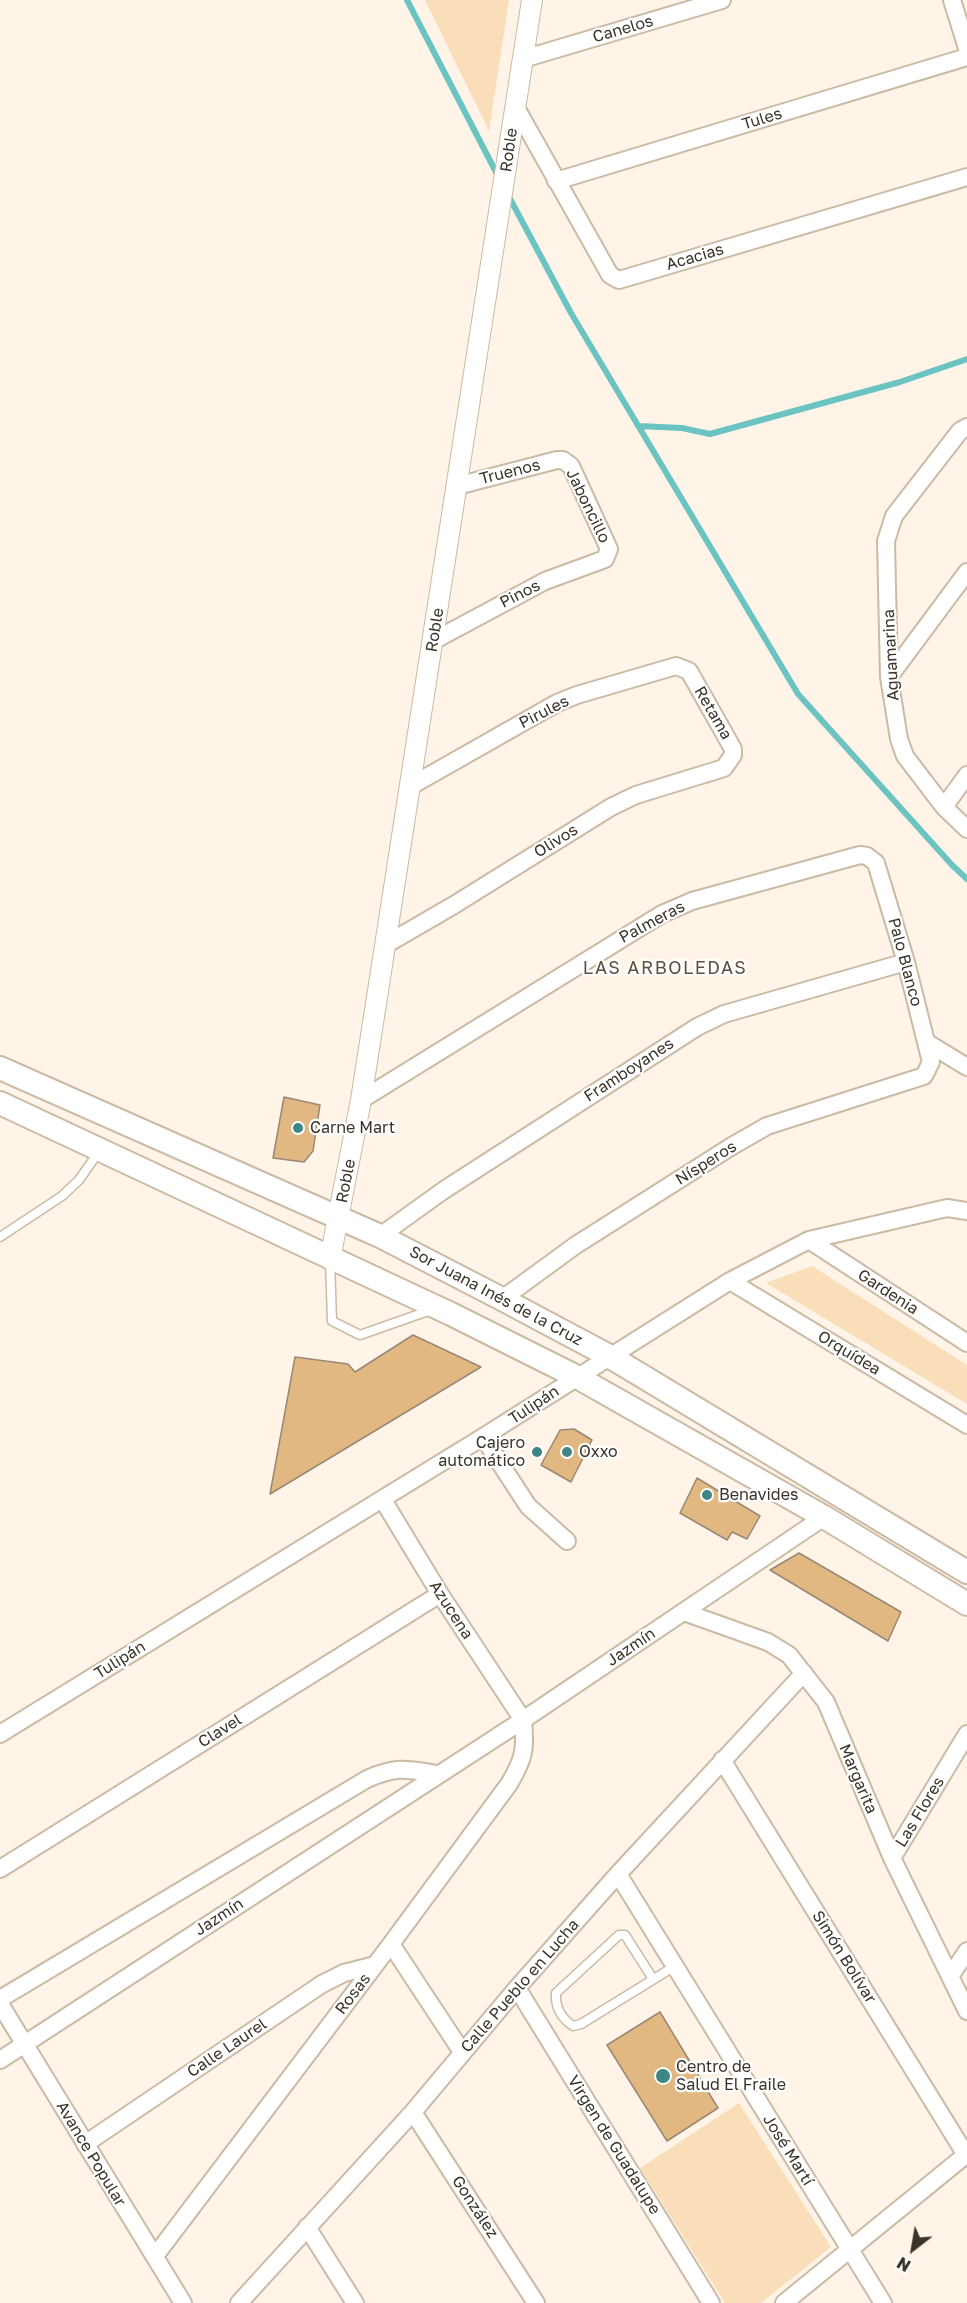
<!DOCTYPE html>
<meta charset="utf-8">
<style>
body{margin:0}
#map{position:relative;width:967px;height:2303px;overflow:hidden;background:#fff4e7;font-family:"Golos Text",sans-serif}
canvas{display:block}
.north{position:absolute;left:883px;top:2219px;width:60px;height:60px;-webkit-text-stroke:4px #fff;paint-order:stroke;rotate:211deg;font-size:16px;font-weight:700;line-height:24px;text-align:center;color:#39332a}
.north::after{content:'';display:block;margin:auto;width:21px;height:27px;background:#39332a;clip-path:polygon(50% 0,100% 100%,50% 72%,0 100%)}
</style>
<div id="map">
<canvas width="967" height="2303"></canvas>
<div class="north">N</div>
</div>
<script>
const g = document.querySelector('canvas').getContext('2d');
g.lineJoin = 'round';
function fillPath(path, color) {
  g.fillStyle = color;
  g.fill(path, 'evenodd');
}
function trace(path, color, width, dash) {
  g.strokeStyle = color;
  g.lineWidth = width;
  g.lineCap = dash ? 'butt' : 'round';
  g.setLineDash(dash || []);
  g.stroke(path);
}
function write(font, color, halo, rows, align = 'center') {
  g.font = font + ' "Golos Text",sans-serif';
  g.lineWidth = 4.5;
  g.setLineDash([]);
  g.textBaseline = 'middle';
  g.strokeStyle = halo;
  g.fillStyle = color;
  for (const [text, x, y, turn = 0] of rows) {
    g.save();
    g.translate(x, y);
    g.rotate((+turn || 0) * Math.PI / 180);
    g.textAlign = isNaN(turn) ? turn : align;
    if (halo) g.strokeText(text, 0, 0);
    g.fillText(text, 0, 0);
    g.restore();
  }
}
const green = new Path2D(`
 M425 0H509L489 131Z
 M812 1266 967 1365V1404L766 1283Z
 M739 2103 831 2247 761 2303H725L640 2168Z`);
const stream = new Path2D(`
 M407 0 498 176
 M507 193 571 313 798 694 952 865 967 879
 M638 426 682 428 710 434 900 382 967 359`);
const building = new Path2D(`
 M284 1097 320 1105 313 1151 304 1162 273 1158Z
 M413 1335 481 1367 270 1494 295 1357 348 1364 355 1372Z
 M574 1429 592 1440 571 1482 541 1465 560 1430Z
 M697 1478 760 1516 747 1539 732 1532 727 1540 680 1513Z
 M799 1553 901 1612 888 1641 770 1570Z
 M660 2012 718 2108 667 2141 607 2045Z`);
const service = new Path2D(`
 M0 1237 62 1196 79 1180 100 1150
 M330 1260 332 1321 360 1335 431 1310
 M653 1979 625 1935H619L556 1993C555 2007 561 2018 573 2026L581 2024 675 1966`);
const minor = new Path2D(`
 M952 0 967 48
 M523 59 722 0
 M515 106 610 275 619 280 967 177
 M556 181 967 57
 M967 427 960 431 894 516 886 541 889 677 899 739 905 756 944 807 967 829
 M433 641 545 581 605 559 609 549 571 466 563 460H557L457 486
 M889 677 967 572
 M944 807 967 775
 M385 945 454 905 611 807 636 795 724 768 733 755V749L689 671 676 666 577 695 557 703 409 787
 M926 1042 967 1067
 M361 1100 662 914 692 901 860 855 867 856 876 863 906 962 931 1062 924 1076 767 1126 732 1146 576 1245 502 1299
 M380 1236 444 1190 697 1027 724 1014 906 962
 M809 1240 967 1343
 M730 1281 967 1425
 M483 1437 528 1506 567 1541
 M684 1612 768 1642 789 1655 826 1702 892 1858 967 2011
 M0 1734 483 1437 730 1281 809 1240 947 1208 967 1211
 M722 1760 966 2155
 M892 1858 967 1734
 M0 1869 440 1594
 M618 1874 883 2303
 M391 1944 462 2052
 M951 1975 967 1951
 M517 1988 711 2303
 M0 1999 367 1779C397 1766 406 1769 437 1774
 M0 2004 183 2303
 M0 2060 523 1720 824 1517
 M413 2112 536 2303
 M85 2144 322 1984 344 1973 375 1965
 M307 2227 355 2303
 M155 2256 391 1944 509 1784C524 1759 526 1749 523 1720L440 1594 383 1500
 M239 2303 413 2112 517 1988 618 1874 804 1673
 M784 2303 967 2154`);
const tertiary = new Path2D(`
 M330 1259 361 1100 532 0`);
const secondary = new Path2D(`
 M0 1068 380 1236 502 1299 609 1356 967 1572
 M0 1103 451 1314 577 1377 824 1517 967 1604`);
const markers = [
 [298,1128,6,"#3e8685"],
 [537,1452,6,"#3e8685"],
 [567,1452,6,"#3e8685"],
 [707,1495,6,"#3e8685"],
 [663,2076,8,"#3e8685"]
];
const streetNames = [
 ["Canelos",623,29,-16],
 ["Tules",762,119,-17],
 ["Roble",509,150,-82],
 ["Acacias",695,257,-16],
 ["Truenos",510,472,-14],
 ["Jaboncillo",588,506,64],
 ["Pinos",520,594,-27],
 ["Roble",435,630,-81],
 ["Aguamarina",891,655,-93],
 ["Pirules",544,712,-27],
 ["Retama",713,713,60],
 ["Olivos",556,841,-32],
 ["Palmeras",652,922,-28],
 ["Palo Blanco",905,962,75],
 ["Framboyanes",629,1070,-33],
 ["Nísperos",706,1163,-32],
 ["Roble",346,1181,-79],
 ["Gardenia",888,1292,33],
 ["Sor Juana Inés de la Cruz",496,1296,28],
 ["Orquídea",849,1353,31],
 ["Tulipán",534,1405,-33],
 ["Azucena",451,1610,57],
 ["Jazmín",631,1647,-34],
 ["Tulipán",120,1660,-32],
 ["Clavel",220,1731,-32],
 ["Margarita",858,1779,67],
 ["Las Flores",920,1812,-59],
 ["Jazmín",219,1917,-33],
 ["Simón Bolívar",844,1957,58],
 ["Calle Pueblo en Lucha",520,1986,-49],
 ["Rosas",353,1994,-53],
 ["Calle Laurel",227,2048,-34],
 ["Virgen de Guadalupe",614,2145,58],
 ["José Martí",788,2150,58],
 ["Avance Popular",91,2154,59],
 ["González",475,2207,57]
];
const poiNames = [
 ["Carne Mart",310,1128],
 ["Cajero",525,1443,"right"],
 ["automático",525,1461,"right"],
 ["Oxxo",579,1452],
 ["Benavides",719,1495],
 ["Centro de",676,2067],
 ["Salud El Fraile",676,2085]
];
const neighbourhoodNames = [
 ["LAS ARBOLEDAS",665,968]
];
fillPath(green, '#faddb9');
trace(stream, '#6cc4c2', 6);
fillPath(building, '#e2b882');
trace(building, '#988874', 1.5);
trace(service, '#cbbaa5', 11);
trace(minor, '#cbbaa5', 20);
trace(tertiary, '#cbbaa5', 22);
trace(secondary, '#cbbaa5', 26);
trace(service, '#fff', 8);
trace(minor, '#fff', 16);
trace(tertiary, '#fff', 20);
trace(secondary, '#fff', 22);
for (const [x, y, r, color] of markers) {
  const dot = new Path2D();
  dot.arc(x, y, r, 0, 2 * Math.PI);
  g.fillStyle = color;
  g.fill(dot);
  trace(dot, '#fff', 2);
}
write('16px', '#39332a', '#fff', streetNames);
write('16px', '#39332a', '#fff', poiNames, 'left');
g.letterSpacing = '1.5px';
write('18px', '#5f503e', '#fff', neighbourhoodNames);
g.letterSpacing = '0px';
</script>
